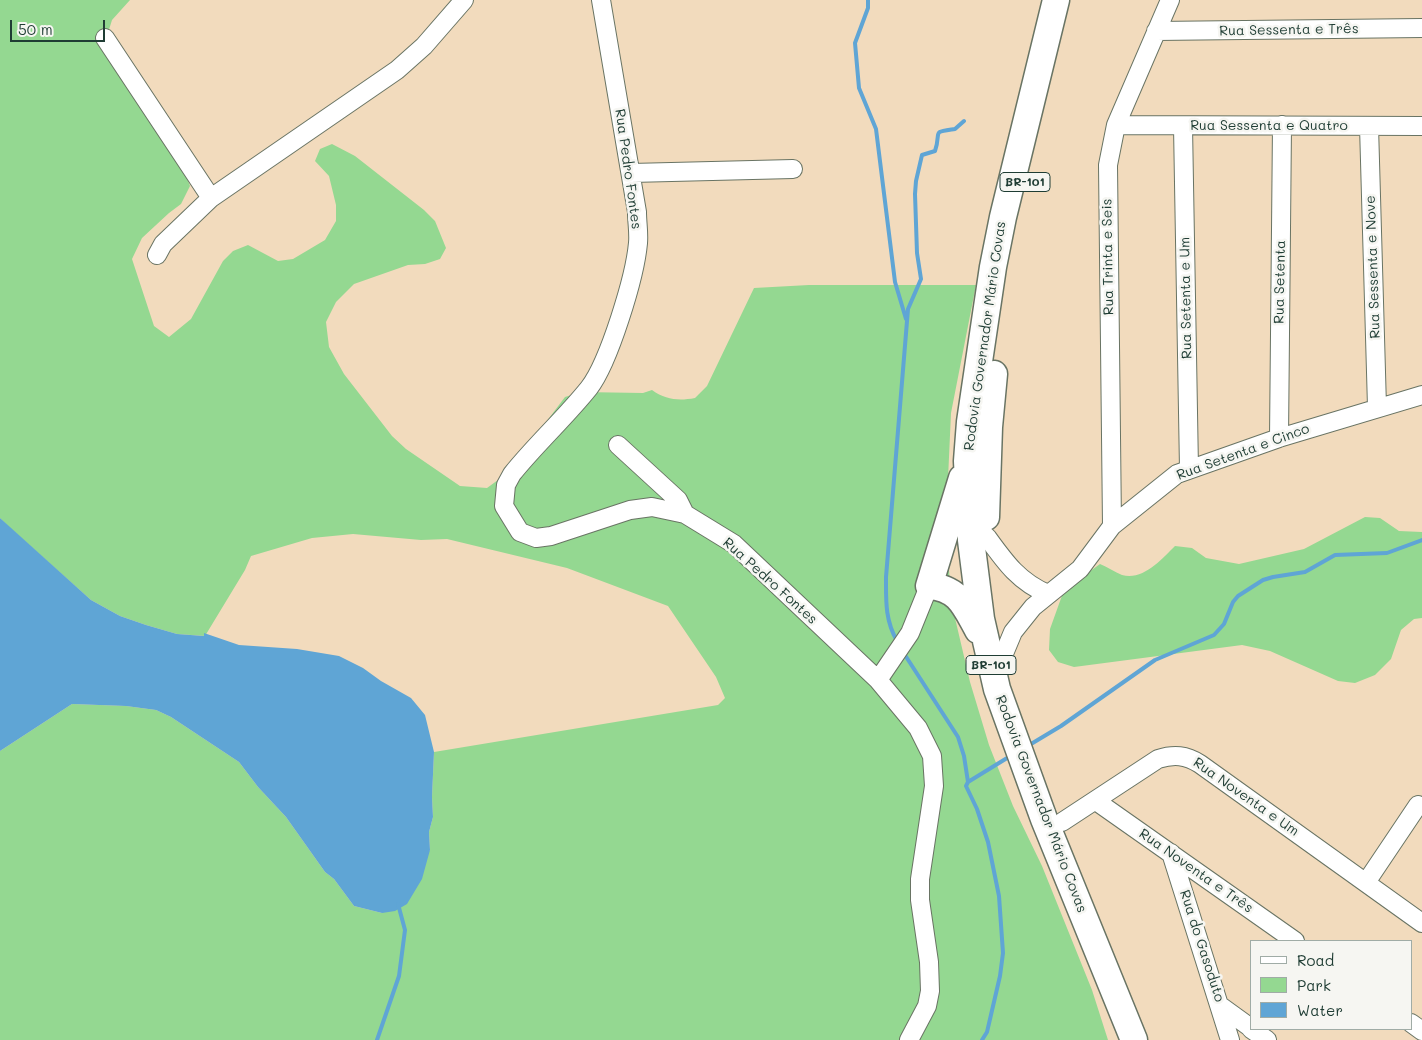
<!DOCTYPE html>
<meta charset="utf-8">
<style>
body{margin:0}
#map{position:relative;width:1422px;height:1040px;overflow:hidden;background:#f2dbbd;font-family:Mali,sans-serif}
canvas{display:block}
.legend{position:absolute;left:1250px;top:940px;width:162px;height:90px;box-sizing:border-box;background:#f6f6f2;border:1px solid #a0aca6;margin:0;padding:6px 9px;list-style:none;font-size:15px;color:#1f3d34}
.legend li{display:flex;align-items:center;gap:10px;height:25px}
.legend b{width:25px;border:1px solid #a0aca6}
.scale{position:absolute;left:10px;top:20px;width:95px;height:22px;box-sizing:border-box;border:2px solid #1f3d34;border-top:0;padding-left:6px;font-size:15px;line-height:18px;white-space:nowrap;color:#1f3d34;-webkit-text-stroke:4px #f6f6f2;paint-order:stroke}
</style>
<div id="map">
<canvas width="1422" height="1040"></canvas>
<ul class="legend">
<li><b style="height:6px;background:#fff"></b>Road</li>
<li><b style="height:14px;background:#94d891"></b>Park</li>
<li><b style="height:14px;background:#5fa5d5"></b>Water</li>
</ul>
<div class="scale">50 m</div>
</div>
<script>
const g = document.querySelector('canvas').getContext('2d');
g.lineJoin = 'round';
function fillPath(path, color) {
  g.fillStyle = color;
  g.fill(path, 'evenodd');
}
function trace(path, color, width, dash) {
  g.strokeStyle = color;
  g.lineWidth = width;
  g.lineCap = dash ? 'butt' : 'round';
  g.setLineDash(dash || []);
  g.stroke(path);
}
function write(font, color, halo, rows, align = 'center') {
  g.font = font + ' Mali,sans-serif';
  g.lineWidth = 5;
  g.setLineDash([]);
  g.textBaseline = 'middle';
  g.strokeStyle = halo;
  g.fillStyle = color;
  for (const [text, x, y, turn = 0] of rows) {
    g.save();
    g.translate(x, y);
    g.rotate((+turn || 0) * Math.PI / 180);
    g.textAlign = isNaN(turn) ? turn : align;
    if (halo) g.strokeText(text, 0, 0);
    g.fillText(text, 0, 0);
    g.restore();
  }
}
const green = new Path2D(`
 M0 0H130L112 20 107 36 183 167 190 186 181 204 169 213 142 238 132 259 154 326 169 337 191 319 223 261 233 251 248 245 278 261 293 259 325 240 336 221V205L329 176 315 161 320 149 332 144 355 156 424 210 435 221 446 248 440 259 425 264 408 265 354 284 336 302 326 322 329 347 344 374 392 436 406 449 460 486 487 488 498 480 509 465 528 446 565 397 581 392 643 393 652 390C666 400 679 401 695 398L707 386 754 288 809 285H976L951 413 946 523 951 601 970 682 989 745 1013 806 1042 866 1092 990 1108 1040H0V751L72 704 126 706 156 710 171 717 239 762 258 787 286 817 325 872 334 879 354 906 382 913 430 850 429 832 433 817 432 797 434 752 718 705 725 698 716 677 668 606 567 568 447 539 421 540 353 534 312 538 251 556 245 570 205 636 177 634 146 625 120 616 91 600 9 527 0 518Z
 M1365 517 1380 518 1399 531 1422 532V618L1414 619 1401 630 1391 659 1375 675 1355 683 1338 681 1270 651 1242 645 1074 667 1058 662 1049 650 1050 629 1064 590 1100 564C1107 567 1115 572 1122 575 1143 581 1162 559 1175 546L1192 548 1206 558 1239 564 1304 549Z`);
const water = new Path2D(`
 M0 518 91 600 120 616 146 625 177 634 204 636V633L239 645 297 649 339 656 363 668 381 681 411 698 425 715 434 752 432 797 433 817 429 832 430 850 422 879 407 904 395 911 382 913 354 906 334 879 325 872 286 817 258 787 239 762 171 717 156 710 126 706 72 704 0 751Z`);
const stream = new Path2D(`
 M868 0V8L855 43 859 88 876 129 895 282 906 319
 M897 641C885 620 886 601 886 577L908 309 921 279 917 253 915 194 916 181 922 155 935 151C942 130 930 133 955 129L964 121
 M903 652 958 737 964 756 968 782 966 786 977 809 988 842 999 896 1003 953 1000 976 987 1032 982 1040
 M1026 747 1061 726 1155 660 1214 635 1224 624 1233 602 1238 596 1263 580 1273 577 1305 572 1335 555 1387 553 1422 540
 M968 782 1012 755
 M377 1040 399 976 405 930 398 904`);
const minor = new Path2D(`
 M601 0 637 212C637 223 639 233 638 243 635 277 609 362 589 388 565 418 536 444 512 474L506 485 504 506 520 532 536 538 551 536 630 510 652 507 685 514 734 544 878 680 918 728 932 756 934 786 920 879V900L929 962 930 991 927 1006 909 1040
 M1156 31 1422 28
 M105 38 211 198
 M1116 125 1422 126
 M1183 126 1189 469
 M1369 126 1377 407
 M631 173 793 169
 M157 255 163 244 211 198 397 70 424 46 464 0
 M1279 438 1282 125
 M618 445 678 500 685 514
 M1112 526 1108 165 1116 125 1170 0
 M987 537C1005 562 1019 582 1048 594
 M1003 656 1013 632 1033 607 1080 569 1112 526 1177 474 1279 438 1422 395
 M878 680 910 633 929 586
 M1096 801 1295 941
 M1062 822 1158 759C1174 754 1186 755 1200 764L1422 923
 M1171 853 1230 1040
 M1367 881 1418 805
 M1222 1007 1251 1028
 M1411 1023 1422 1031
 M1251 1029 1267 1040`);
const highway = new Path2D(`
 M1056 0 1003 217 993 267 970 422 967 461 971 540 981 619 997 689 1044 819 1134 1040
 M962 478 929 586C959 588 965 607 978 630
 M986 517 989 427 994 374`);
const shields = [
 [1025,182,50],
 [991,665,50]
];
const shieldNames = [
 ["BR-101",1025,182],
 ["BR-101",991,665]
];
const streetNames = [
 ["Rua Sessenta e Três",1289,30,-1],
 ["Rua Sessenta e Quatro",1269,126],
 ["Rua Pedro Fontes",628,169,82],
 ["Rua Trinta e Seis",1108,257,-91],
 ["Rua Sessenta e Nove",1373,267,-92],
 ["Rua Setenta",1280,282,-89],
 ["Rua Setenta e Um",1186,298,-91],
 ["Rodovia Governador Mário Covas",985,336,-82],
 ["Rua Setenta e Cinco",1243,452,-20],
 ["Rua Pedro Fontes",770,581,42],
 ["Rua Noventa e Um",1246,797,35],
 ["Rodovia Governador Mário Covas",1041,804,69],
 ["Rua Noventa e Três",1196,871,35],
 ["Rua do Gasoduto",1202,946,72]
];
fillPath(green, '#94d891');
fillPath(water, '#5fa5d5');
trace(stream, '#5fa5d5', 4);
trace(minor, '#697464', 20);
trace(highway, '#697464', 29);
trace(minor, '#fff', 18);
trace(highway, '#fff', 26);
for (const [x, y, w] of shields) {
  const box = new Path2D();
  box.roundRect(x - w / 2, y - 9.5, w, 19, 4);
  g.fillStyle = '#f6f6f2';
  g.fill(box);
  trace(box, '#1f3d34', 1);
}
write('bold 12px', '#1f3d34', null, shieldNames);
write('14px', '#1f3d34', '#f6f6f2', streetNames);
</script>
